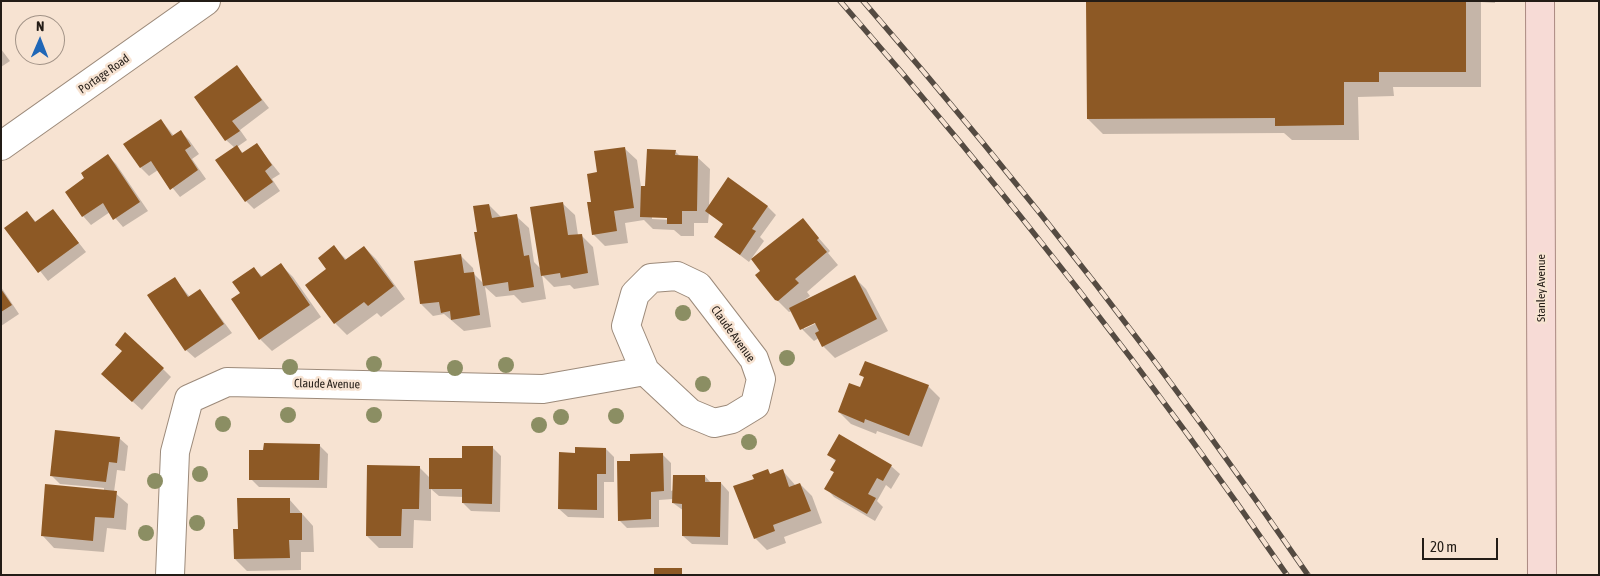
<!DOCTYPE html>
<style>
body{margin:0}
#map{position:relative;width:1600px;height:576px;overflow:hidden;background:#f7e3d2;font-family:"Asap Condensed",sans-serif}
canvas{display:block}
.frame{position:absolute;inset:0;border:2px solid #231c16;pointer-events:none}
.north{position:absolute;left:15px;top:15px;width:50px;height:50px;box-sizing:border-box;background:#f7e3d2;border:1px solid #a29387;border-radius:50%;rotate:1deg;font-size:14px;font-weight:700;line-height:20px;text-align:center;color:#231c16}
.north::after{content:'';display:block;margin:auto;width:18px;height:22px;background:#2067b7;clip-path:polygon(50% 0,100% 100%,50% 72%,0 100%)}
.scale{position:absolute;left:1422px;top:538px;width:76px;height:22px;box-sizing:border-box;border:2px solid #231c16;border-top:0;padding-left:6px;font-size:15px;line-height:18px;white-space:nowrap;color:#231c16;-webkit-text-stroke:4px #f7e3d2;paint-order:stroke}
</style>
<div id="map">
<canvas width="1600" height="576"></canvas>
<div class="frame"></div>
<div class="north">N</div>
<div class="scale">20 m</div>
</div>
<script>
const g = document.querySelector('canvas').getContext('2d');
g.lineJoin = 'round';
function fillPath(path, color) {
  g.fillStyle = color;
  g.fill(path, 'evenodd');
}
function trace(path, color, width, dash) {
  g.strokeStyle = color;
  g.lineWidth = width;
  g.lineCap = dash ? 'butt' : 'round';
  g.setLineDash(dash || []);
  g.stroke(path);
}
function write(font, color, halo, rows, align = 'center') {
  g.font = font + ' "Asap Condensed",sans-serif';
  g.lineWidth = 5;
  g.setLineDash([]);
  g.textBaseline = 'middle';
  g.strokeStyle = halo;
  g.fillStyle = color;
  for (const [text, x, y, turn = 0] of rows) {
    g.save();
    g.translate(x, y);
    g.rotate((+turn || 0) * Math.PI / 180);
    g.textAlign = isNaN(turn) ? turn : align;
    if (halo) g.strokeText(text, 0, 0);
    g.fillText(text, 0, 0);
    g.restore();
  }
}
const shadow = new Path2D(`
 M1088 1H1495V3L1481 2V87H1393L1394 96 1358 97 1359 140H1292L1284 133 1103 134 1088 119Z
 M1 49 10 61 1 67Z
 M237 67 269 108 240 130 247 140 237 147 244 154 257 145 280 174 272 179 280 191 254 209 246 201 235 148 226 140Z
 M161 120 174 136 180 131 189 140 199 154 192 159 206 179 180 197 158 170 149 176 141 168Z
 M624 148 637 160 641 187 647 188 675 151 680 156 697 157 710 169 709 208 767 206 776 215 760 237 764 241 749 262 716 237 724 225 709 213 708 223H694V236H681L674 230 653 229 644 220 625 223 628 243 605 246 593 234 592 203 599 173ZM652 216 674 217 673 220 652 219Z
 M108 156 116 164 148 211 123 227 110 212 91 225 83 216 86 179Z
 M562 203 575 215 578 235H581L593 247 599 285 574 289 570 285 554 287 542 275 546 299 522 303 514 295 496 297 485 287 491 327 464 331 444 314 433 316 421 304 461 256 473 268 474 274 483 283 479 233 489 205 502 218 516 216 529 228 534 262 541 269Z
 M53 210 86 252 48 281 6 228 27 212 36 222Z
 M803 220 830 251 828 253 838 265 807 292 810 296 803 301 854 277 866 289 888 331 835 358 823 346 819 338 814 341 802 329 792 311 789 312 776 299ZM820 319 821 321 804 329V327Z
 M334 247 347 260 364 247 376 259 405 299 381 317 377 313 347 335 335 323 307 285 328 269Z
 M281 265 293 277 321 317 272 351 260 339 233 299 241 293 254 269 263 277Z
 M174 278 190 297 200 290 232 333 195 358 186 350Z
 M1 287 19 314 1 326Z
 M123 351 163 369 171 377 142 410 111 382Z
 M861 374 928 386 940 398 922 447 877 431 876 434 851 424 839 412 861 389 865 379Z
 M119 438 128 446 125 471 117 470 114 492 128 504 126 530 107 528 104 552 54 548 42 535 104 491V488L60 484 51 475Z
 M319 445 328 454 327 488 259 487 251 479 265 451Z
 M492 447 501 456 500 512 471 511 463 503V497L439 496 431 489V521L414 520 413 548H379L367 536 419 467 431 479 463 460Z
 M606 449 614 457V482H604V518L568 517 559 509 576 454Z
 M662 454 671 463V491L705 476 711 483H721L729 492 728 545 692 544 683 536 684 511 673 503V499L659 500V527L627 528 619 520 631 462Z
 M829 454 891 466 900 474 891 489 886 485 877 501 883 507 875 521 834 497 826 488 835 473 831 470 836 462Z
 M782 470 796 486 800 484 812 496 822 523 784 537 786 543 767 550 755 538V479L767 471 771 475Z
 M289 499 313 526 314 552H301V570L247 571 235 559 239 530Z`);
const building = new Path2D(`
 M1086 1H1466V72H1379V82H1344V125L1275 126V118L1087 119Z
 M237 65 262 100 232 121 240 131 225 141 194 97Z
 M161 119 172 136 181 130 191 146 185 150 198 170 170 190 151 161 140 168 123 144Z
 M257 143 272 165 265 171 273 182 245 202 215 160 237 145 242 153Z
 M625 147 634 208 614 211 617 231 592 235 587 202H591L587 174 597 172 594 151Z
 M647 149 676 150 675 155 698 156 697 211H682V224H667V218L640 217 641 186H645Z
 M108 154 140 202 113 220 103 203 82 217 65 192 84 178 81 173Z
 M728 177 768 206 752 229 756 231 740 255 714 237 723 224 705 211Z
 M563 202 568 235 582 234 588 273 561 278 560 273 541 276 530 207Z
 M489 204 492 218 517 214 524 256 529 255 534 287 509 291 508 282 483 286 474 232H477L473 206Z
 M53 209 79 243 38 273 4 228 27 211 35 222Z
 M803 218 819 238 817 240 827 252 795 279 799 283 778 301 775 300 755 275 760 271 751 259Z
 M334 245 345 260 364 246 394 286 368 306 364 302 334 324 305 285 326 269 318 258Z
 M461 254 464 273 474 272 480 315 451 320 450 311 441 313 439 302 420 304 414 261Z
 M281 263 310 305 259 340 231 299 240 293 232 282 254 267 261 277Z
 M855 275 877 319 822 347 815 333 819 331 815 323 800 330 789 308Z
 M175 277 188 297 200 289 224 324 185 351 147 295Z
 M1 289 12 305 1 312Z
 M125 332 164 368 132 402 101 374 122 351 115 345Z
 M865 361 929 385 909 436 865 419 864 423 838 412 849 383 860 387 864 377 859 375Z
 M55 430 120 437 117 463 109 462 106 482 50 476Z
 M839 434 892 465 883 481 877 478 868 494 876 498 867 514 824 489 834 472 830 470 836 460 827 455Z
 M264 443 320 444 319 480H249V450H263Z
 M462 446H493L492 504 462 503V489H429V458H462Z
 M575 447 606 448V474H597V510L558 509 559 452 575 453Z
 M663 453 664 491 651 492V519L618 521 617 461H630V454Z
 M367 465 420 466 419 509H402L401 536H366Z
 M768 469 770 474 783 469 789 487 800 483 811 511 773 525 775 531 754 539 733 486 754 479 752 475Z
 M673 475H705V482H721L720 537 682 536V504L672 503Z
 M45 484 117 491 114 518 95 517 93 541 41 536Z
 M237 498H290V513H302V540H289L290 558 234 559 233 529H238Z
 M654 568H682V575H654Z`);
const minor = new Path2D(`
 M1 146 206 1
 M677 276 698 286 754 359 761 379 755 405 732 419 714 423 690 413 645 371 626 326 635 294 651 278Z
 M170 575 175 452 189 399 227 382 543 389 645 371`);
const major = new Path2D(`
 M1540 1 1542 575`);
const rail = new Path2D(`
 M840 1C1000 184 1150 375 1287 575
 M863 1C1022 184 1171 375 1308 575`);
const trees = [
 [683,313],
 [787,358],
 [374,364],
 [506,365],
 [290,367],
 [455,368],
 [703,384],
 [288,415],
 [374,415],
 [616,416],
 [561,417],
 [223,424],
 [539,425],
 [749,442],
 [200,474],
 [155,481],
 [197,523],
 [146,533]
];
const streetNames = [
 ["Portage Road",104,74,-35],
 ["Stanley Avenue",1541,288,-90],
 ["Claude Avenue",733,334,54],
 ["Claude Avenue",327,384,1]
];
fillPath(shadow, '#0003');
fillPath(building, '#8d5925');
trace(minor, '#9c8a7a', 30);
trace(major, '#aa8981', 30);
trace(minor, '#fff', 28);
trace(major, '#f7dbd6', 28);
trace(rail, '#554b42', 5.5);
trace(rail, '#f7e3d2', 4, [11]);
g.fillStyle = '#8b8e63';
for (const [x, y] of trees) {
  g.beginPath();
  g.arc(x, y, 8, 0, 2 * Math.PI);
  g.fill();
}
write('12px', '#231c16', '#f7e3d2', streetNames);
</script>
